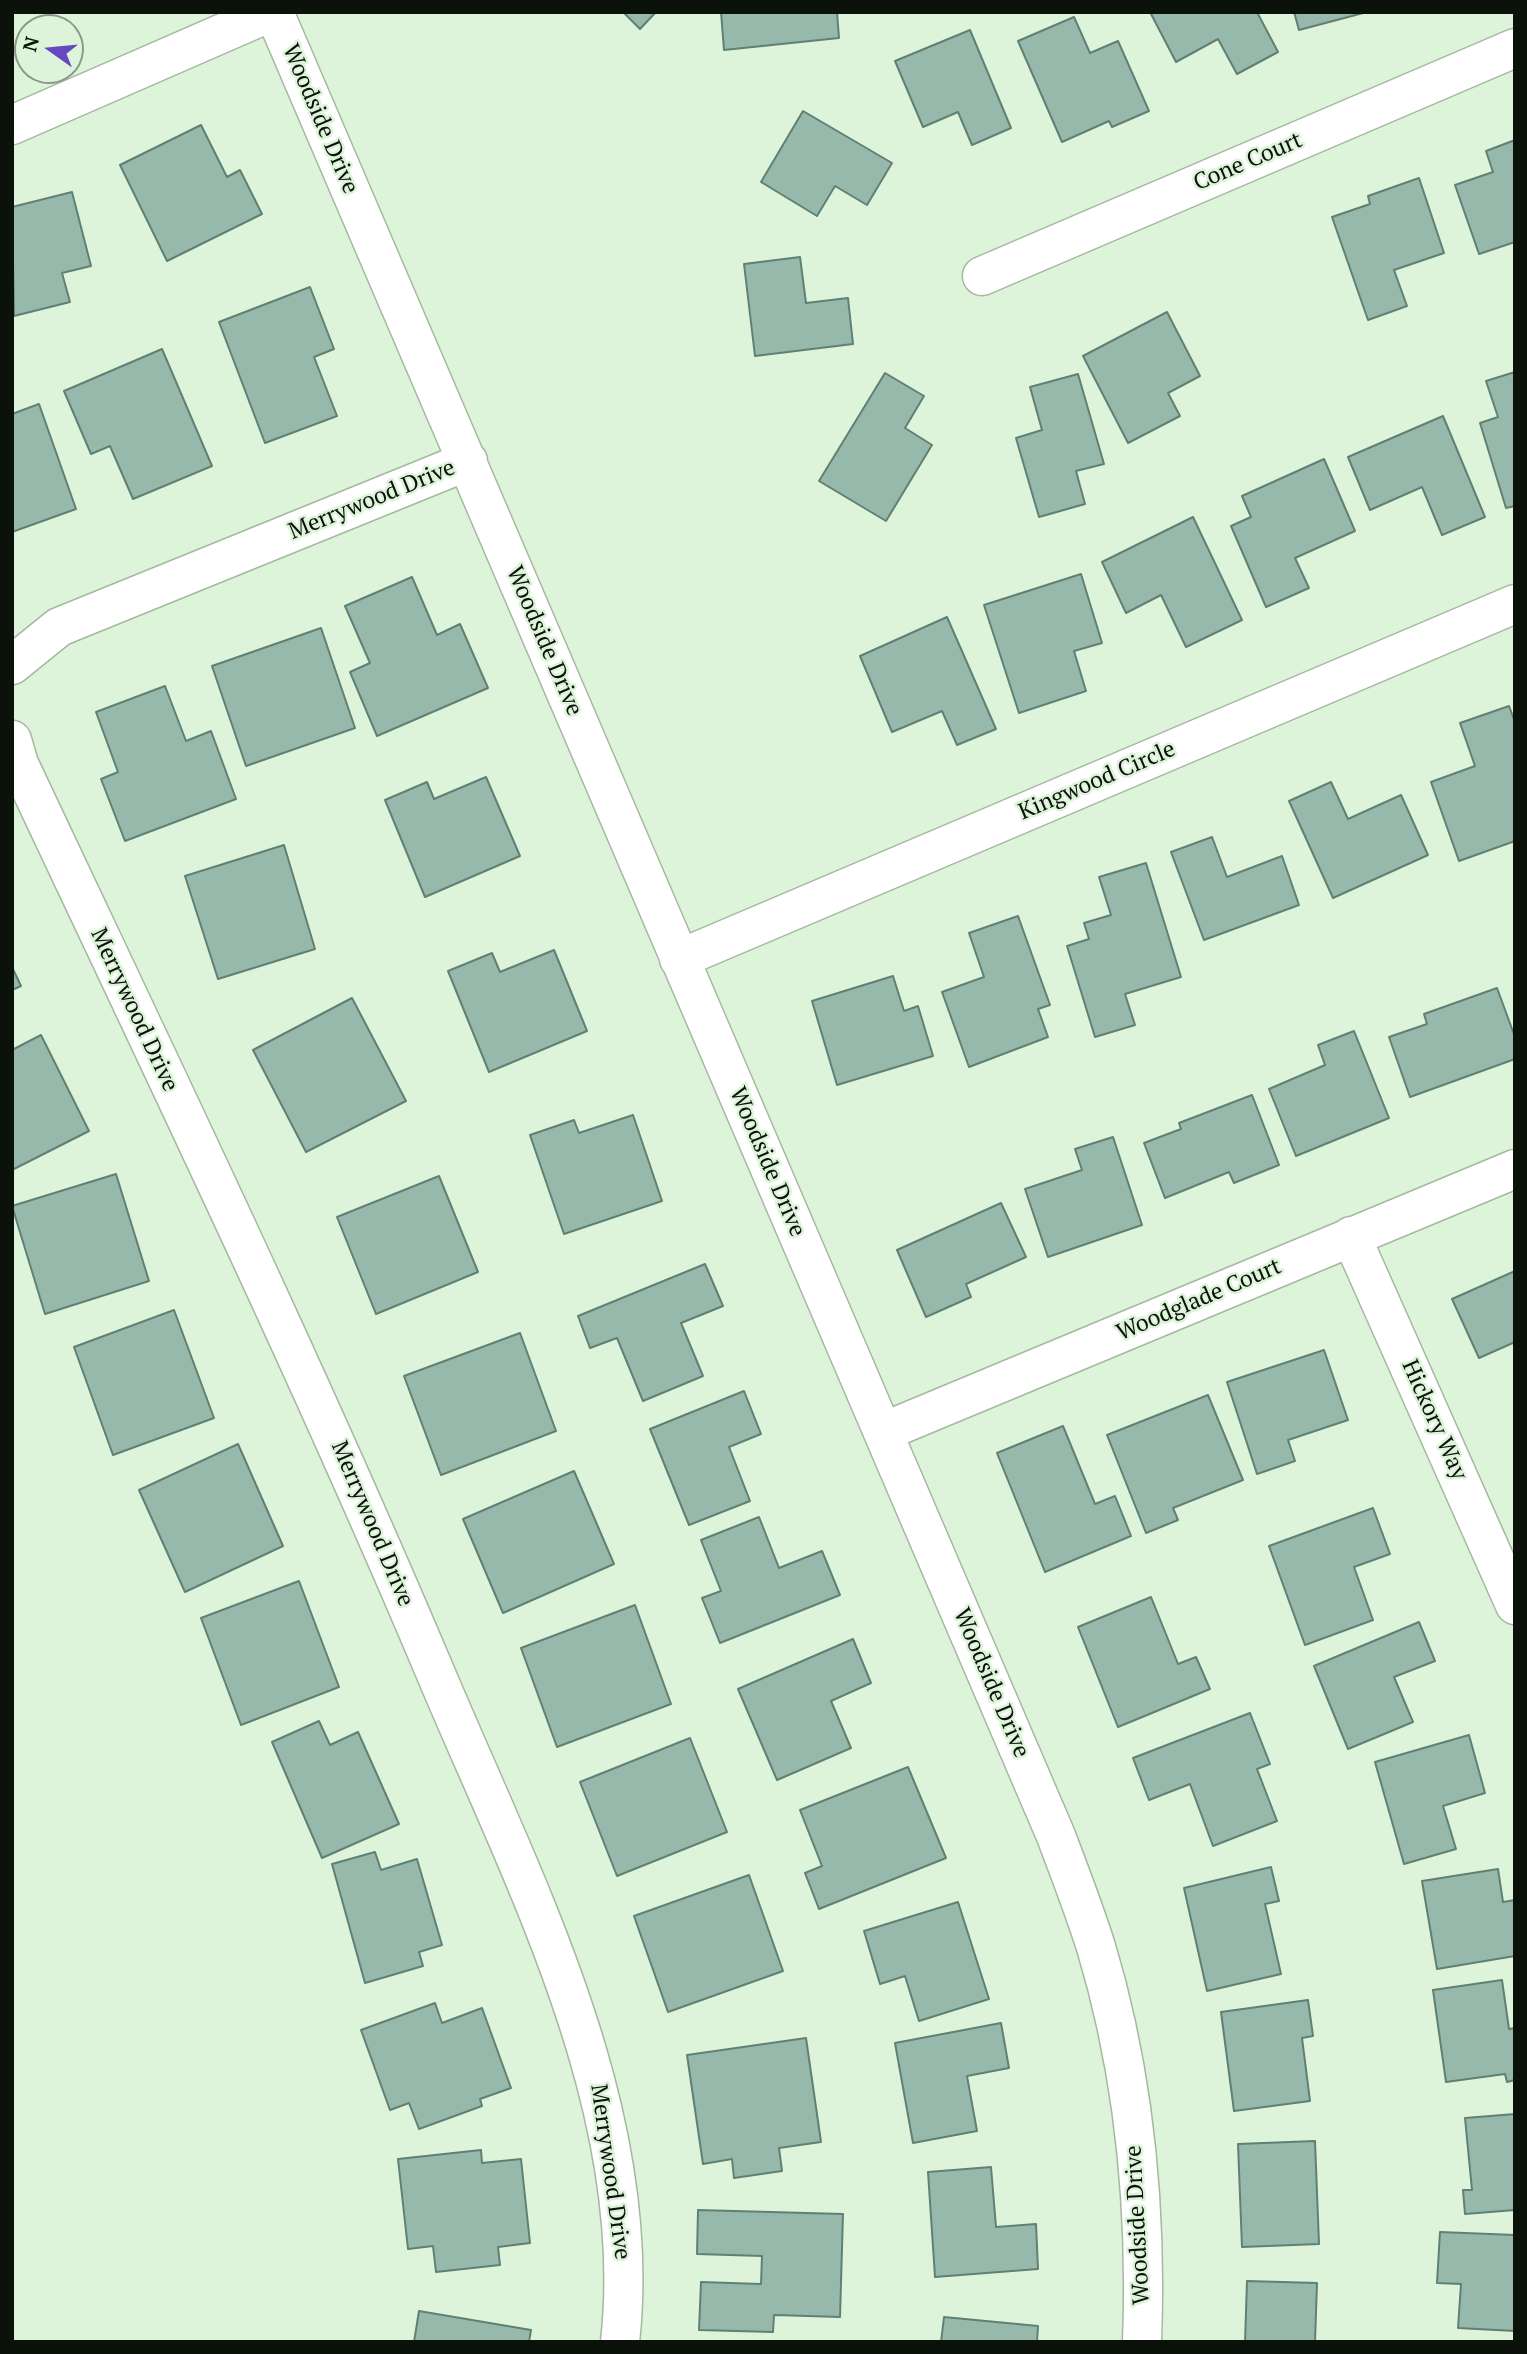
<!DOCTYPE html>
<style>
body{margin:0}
#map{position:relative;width:1527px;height:2354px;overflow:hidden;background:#def4da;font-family:"PT Serif",serif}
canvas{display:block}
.frame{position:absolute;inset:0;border:14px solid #0a1209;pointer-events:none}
.north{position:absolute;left:14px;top:14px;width:70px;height:70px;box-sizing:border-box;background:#def4da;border:2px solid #899a86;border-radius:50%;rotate:285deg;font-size:19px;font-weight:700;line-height:28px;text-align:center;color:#0a1209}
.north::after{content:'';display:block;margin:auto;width:24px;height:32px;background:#6648c1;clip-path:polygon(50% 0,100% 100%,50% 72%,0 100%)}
</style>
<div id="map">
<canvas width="1527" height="2354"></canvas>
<div class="frame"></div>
<div class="north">N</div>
</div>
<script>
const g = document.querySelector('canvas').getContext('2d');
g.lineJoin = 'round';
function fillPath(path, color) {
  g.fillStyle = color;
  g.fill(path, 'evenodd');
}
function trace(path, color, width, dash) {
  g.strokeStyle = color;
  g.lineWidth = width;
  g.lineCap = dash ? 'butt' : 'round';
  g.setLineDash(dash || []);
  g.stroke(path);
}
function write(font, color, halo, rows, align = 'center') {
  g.font = font + ' "PT Serif",serif';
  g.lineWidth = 5;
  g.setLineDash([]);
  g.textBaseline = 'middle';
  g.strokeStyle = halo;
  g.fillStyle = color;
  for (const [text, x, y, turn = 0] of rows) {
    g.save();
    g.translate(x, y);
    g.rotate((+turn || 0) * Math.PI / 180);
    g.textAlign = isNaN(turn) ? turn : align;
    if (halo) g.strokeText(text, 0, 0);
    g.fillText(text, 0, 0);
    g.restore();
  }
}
const building = new Path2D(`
 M623 12H656L640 29Z
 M721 12H837L839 38 724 50Z
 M1150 12H1257L1278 52 1237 74 1218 39 1176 62Z
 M1294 12H1367L1299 30Z
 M1074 17 1090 53 1118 41 1149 111 1112 127 1109 121 1062 142 1018 41Z
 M970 30 1011 128 972 145 958 112 923 127 895 61Z
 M803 111 892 163 867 205 835 186 817 216 761 182Z
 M201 125 227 177 240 170 262 214 167 261 120 165Z
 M1515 140V242L1479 254 1455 185 1493 172 1486 151Z
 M1419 178 1444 253 1394 270 1407 306 1368 320 1332 217 1370 204 1368 196Z
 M72 192 91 266 62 273 70 302 14 316 12 207Z
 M800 257 806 303 848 298 853 344 755 356 744 264Z
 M310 287 334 349 314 357 337 416 265 443 219 322Z
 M1167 312 1200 376 1168 393 1180 416 1128 443 1083 356Z
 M162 349 212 466 133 499 110 446 91 454 64 391Z
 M1515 372V506L1506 508 1480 423 1498 417 1486 381Z
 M885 373 924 396 905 428 932 445 886 521 819 481Z
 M1078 374 1104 464 1076 471 1085 504 1039 517 1016 438 1042 430 1030 387Z
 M39 404 76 509 12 532V414Z
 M1443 416 1485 517 1442 535 1422 487 1370 510 1348 457Z
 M1324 459 1355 531 1295 558 1309 588 1266 607 1231 526 1251 517 1242 496Z
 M1193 517 1242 620 1186 647 1161 595 1126 613 1102 562Z
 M1081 574 1102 643 1074 651 1086 691 1019 713 984 605Z
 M412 577 437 635 460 624 488 688 377 736 350 672 370 663 345 606Z
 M947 617 996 729 957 745 942 711 892 732 860 656Z
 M321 628 355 728 246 766 212 666Z
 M165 686 186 741 211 731 236 799 125 841 101 779 118 772 96 712Z
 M1509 706 1515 722V841L1459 861 1431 782 1475 766 1460 723Z
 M486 777 520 856 425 897 385 800 427 782 434 799Z
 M1331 782 1348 819 1401 795 1428 855 1333 898 1289 801Z
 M1212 837 1227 877 1282 856 1299 905 1204 940 1171 852Z
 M284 845 315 949 218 979 185 876Z
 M1146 863 1181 977 1125 994 1135 1025 1095 1037 1067 946 1089 939 1084 923 1111 915 1099 877Z
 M1018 916 1050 1005 1038 1009 1048 1037 969 1067 942 992 984 977 969 933Z
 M554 950 587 1031 489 1072 448 971 492 953 500 972Z
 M12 967 21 986 12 990Z
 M893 976 904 1011 918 1006 933 1056 837 1085 812 1001Z
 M1497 988 1515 1037V1059L1410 1097 1389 1037 1427 1024 1424 1014Z
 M352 998 406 1101 306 1152 253 1050Z
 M1354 1031 1389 1118 1296 1156 1269 1089 1325 1065 1318 1045Z
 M41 1035 89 1131 12 1170V1050Z
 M1252 1095 1279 1165 1234 1183 1229 1172 1165 1198 1144 1143 1181 1129 1179 1123Z
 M633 1115 662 1201 564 1234 530 1135 574 1120 579 1133Z
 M1113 1137 1142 1225 1048 1257 1025 1189 1082 1170 1075 1149Z
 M116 1174 149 1281 45 1314 12 1206Z
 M439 1176 478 1272 376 1314 337 1217Z
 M1001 1203 1026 1257 966 1284 971 1297 926 1317 897 1250Z
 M705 1264 723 1306 681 1323 703 1376 643 1401 617 1338 590 1348 578 1316Z
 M1515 1271V1342L1479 1358 1452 1299Z
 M174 1310 214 1418 113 1455 74 1347Z
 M520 1333 556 1431 441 1475 404 1376Z
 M1324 1350 1348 1420 1288 1440 1295 1461 1257 1474 1227 1382Z
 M744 1391 761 1434 729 1447 750 1501 689 1525 650 1429Z
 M1208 1395 1243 1480 1173 1508 1178 1520 1146 1533 1107 1435Z
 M1063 1426 1095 1504 1115 1496 1131 1536 1045 1572 997 1453Z
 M238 1444 283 1546 185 1592 139 1490Z
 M574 1471 614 1564 503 1613 463 1519Z
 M1373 1508 1390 1554 1354 1567 1373 1620 1305 1645 1269 1546Z
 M759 1517 779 1568 822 1551 840 1595 720 1643 702 1598 721 1591 701 1540Z
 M299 1581 339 1687 241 1725 201 1618Z
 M1151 1597 1178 1664 1196 1657 1210 1689 1118 1727 1078 1627Z
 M635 1605 671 1704 557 1747 521 1648Z
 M1419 1622 1435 1661 1394 1677 1413 1722 1348 1749 1314 1666Z
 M853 1639 871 1683 831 1701 851 1748 777 1780 738 1689Z
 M1250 1713 1270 1764 1257 1769 1277 1821 1213 1846 1190 1784 1149 1800 1133 1758Z
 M319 1721 330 1745 358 1732 399 1824 322 1858 272 1742Z
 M1469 1735 1485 1793 1443 1806 1456 1849 1404 1864 1375 1762Z
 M690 1738 727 1832 617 1876 580 1782Z
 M908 1767 946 1858 819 1909 805 1873 822 1866 800 1810Z
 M375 1852 381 1870 417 1859 442 1945 419 1952 423 1966 365 1983 332 1864Z
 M1271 1867 1279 1901 1265 1904 1281 1974 1207 1991 1184 1888Z
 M1498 1869 1503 1902 1515 1900V1956L1437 1969 1422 1881Z
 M749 1875 783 1971 668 2012 634 1916Z
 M958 1902 989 1999 919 2021 905 1976 880 1984 864 1931Z
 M1502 1980 1509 2029 1515 2028V2080L1507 2082 1505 2074 1446 2082 1433 1990Z
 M1308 2000 1313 2036 1302 2038 1310 2101 1234 2111 1221 2012Z
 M435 2003 442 2023 482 2008 511 2088 480 2099 482 2106 419 2129 409 2103 390 2110 361 2030Z
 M1001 2023 1009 2068 967 2076 977 2131 913 2143 895 2043Z
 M806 2038 821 2142 779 2148 782 2171 734 2178 732 2159 703 2164 687 2055Z
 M1515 2114V2210L1465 2214 1463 2190H1472L1465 2118Z
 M1315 2141 1319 2244 1242 2247 1238 2144Z
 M481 2150 482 2163 521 2159 530 2243 498 2247 500 2265 436 2272 433 2246 408 2249 398 2159Z
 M991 2167 996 2227 1036 2224 1038 2269 935 2277 928 2172Z
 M698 2210 843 2214 840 2317 774 2315 773 2332 699 2330 701 2282 761 2284 762 2256 697 2254Z
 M1440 2232 1515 2235V2331L1458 2328 1461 2284 1437 2283Z
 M1247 2281 1317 2283 1315 2342H1245Z
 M419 2311 531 2330 529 2342H414Z
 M944 2317 1038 2326 1037 2342H941Z`);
const minor = new Path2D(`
 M274 12 1056 1836C1070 1873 1084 1909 1096 1947 1134 2073 1147 2210 1142 2342
 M12 125 271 12
 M982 276 1515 48
 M12 665 59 627 468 461
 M12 740 19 764C161 1066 306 1366 436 1674 523 1881 646 2111 620 2342
 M679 959 1515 604
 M1351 1236 1515 1605
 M883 1432 1515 1169`);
const streetNames = [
 ["Woodside Drive",320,119,67],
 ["Cone Court",1248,162,-23],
 ["Merrywood Drive",372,500,-22],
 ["Woodside Drive",544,641,67],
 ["Kingwood Circle",1097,781,-23],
 ["Merrywood Drive",134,1010,65],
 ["Woodside Drive",767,1162,67],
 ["Woodglade Court",1199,1300,-23],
 ["Hickory Way",1434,1420,66],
 ["Merrywood Drive",372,1524,67],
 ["Woodside Drive",991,1683,67],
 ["Merrywood Drive",610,2172,82],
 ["Woodside Drive",1138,2225,-93]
];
fillPath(building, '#97b9ac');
trace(building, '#608074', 2);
trace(minor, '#a4b9a0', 41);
trace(minor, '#fff', 38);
write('23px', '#0a1209', '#def4da', streetNames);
</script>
